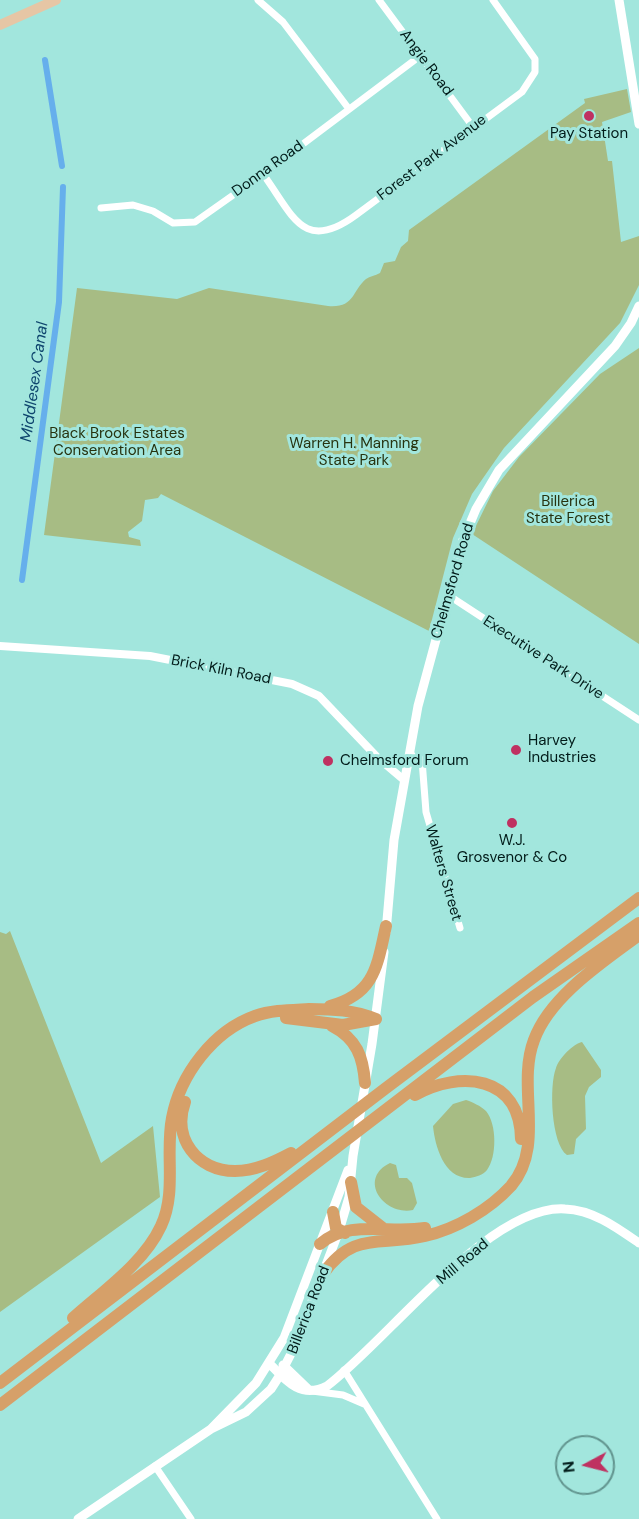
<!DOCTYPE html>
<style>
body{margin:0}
#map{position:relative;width:639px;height:1519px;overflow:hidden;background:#a2e6dd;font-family:"DM Sans",sans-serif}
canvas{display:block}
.north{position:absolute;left:555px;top:1435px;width:60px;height:60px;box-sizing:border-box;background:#a2e6dd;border:2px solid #62958f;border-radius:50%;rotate:263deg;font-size:16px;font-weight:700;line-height:24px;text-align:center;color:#011b19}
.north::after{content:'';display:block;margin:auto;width:21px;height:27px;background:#bf3161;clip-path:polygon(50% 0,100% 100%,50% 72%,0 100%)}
</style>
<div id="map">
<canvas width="639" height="1519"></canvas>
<div class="north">N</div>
</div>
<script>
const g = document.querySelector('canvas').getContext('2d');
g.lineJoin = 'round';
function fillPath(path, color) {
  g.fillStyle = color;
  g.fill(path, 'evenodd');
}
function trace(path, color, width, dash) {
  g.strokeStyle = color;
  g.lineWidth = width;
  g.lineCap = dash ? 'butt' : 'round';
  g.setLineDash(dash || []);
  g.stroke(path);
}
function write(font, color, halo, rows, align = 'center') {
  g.font = font + ' "DM Sans",sans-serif';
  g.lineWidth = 6;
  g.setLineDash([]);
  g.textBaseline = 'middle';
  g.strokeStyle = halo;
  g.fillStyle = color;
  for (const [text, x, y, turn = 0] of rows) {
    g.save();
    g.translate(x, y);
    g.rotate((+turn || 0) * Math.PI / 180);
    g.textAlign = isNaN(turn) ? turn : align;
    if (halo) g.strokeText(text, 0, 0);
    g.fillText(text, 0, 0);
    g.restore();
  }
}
const green = new Path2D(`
 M627 89 631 112 602 122 608 161H612L621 242 639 236V285L620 323 504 448 472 494 453 538 429 631 161 494 158 498 145 500 142 521 128 532 129 537 140 540 141 546 44 535 77 288 177 299 209 288 328 306C355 308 351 292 366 279 370 276 375 276 380 273L384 263 395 261 401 247 408 241 409 230 585 103 584 99Z
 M639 348V644L472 534 493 491 519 457 600 374Z
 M10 931 101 1163 153 1126 160 1197 0 1312V932L6 934Z
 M582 1042 601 1070V1077L589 1087 585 1096 586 1129 576 1139 574 1154 567 1155C551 1144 549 1085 556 1068 559 1058 573 1044 582 1042Z
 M466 1100C472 1102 481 1106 486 1111 497 1124 497 1157 487 1170 483 1175 476 1177 470 1178 444 1179 435 1146 433 1126L453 1104Z
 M390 1163 396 1165 399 1178H407L412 1183 417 1203 413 1210C384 1216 357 1179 390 1163Z`);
const canal = new Path2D(`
 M45 60 62 166
 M22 580 59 302 63 187`);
const minor = new Path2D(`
 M258 0 283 22 349 109
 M379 0 473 127
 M263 174C293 215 303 254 356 215L522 92 535 72V59L493 0
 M101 208 133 205 153 211 173 223 195 222 263 174 420 56
 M448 595 639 720
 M409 754 422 760 426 812 460 928
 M344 1370 437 1519
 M312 1391 343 1395 364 1404
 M155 1466 191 1519`);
const tertiary = new Path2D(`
 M0 646 150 656 292 684 319 696 378 758 404 780`);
const secondary = new Path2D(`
 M619 0 639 124
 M386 932 394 840 418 706 463 540 476 509 499 470 615 346 631 323 639 306
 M270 1364C286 1381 301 1399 327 1386 386 1342 490 1204 565 1209 593 1210 616 1227 639 1243
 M283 1365 309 1390
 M211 1429 246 1412 271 1389 280 1375 294 1348 339 1231 349 1197 353 1156 372 1044 384 952
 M78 1519 211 1429 256 1383 284 1338 348 1170`);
const primary = new Path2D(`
 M0 25 56 0`);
const motorway = new Path2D(`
 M330 1006C375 994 377 966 386 926
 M286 1018 343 1025 376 1019
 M332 1026C357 1039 363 1057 365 1083
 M415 1095C460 1070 520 1075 521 1139
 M185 1102C172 1138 197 1171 235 1171 255 1171 274 1162 291 1153
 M351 1182 356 1207 384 1229
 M333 1212 336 1228 345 1233
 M320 1244C349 1219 389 1234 425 1228
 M323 1274C354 1230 380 1247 425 1236 456 1229 489 1210 511 1186 546 1145 516 1087 534 1040 550 996 603 962 639 935
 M73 1318C103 1291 144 1263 161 1226 177 1192 165 1153 172 1118 180 1075 213 1031 255 1016 272 1010 291 1010 309 1009 333 1009 354 1010 376 1019
 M0 1383 386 1088 639 898
 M0 1405 533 997 639 923`);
const markers = [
 [589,116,6,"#bf3161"],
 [516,750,6,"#bf3161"],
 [328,761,6,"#bf3161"],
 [512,823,6,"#bf3161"]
];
const streetNames = [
 ["Angie Road",426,63,53],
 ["Forest Park Avenue",432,158,-37],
 ["Donna Road",268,169,-36],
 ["Chelmsford Road",453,581,-74],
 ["Executive Park Drive",543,658,33],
 ["Brick Kiln Road",221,670,11],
 ["Walters Street",443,873,74],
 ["Mill Road",463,1262,-40],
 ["Billerica Road",309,1310,-69]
];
const poiNames = [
 ["Pay Station",589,134],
 ["Harvey",528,741,"left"],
 ["Industries",528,758,"left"],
 ["Chelmsford Forum",340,761,"left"],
 ["W.J.",512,841],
 ["Grosvenor & Co",512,858]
];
const parkNames = [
 ["Black Brook Estates",117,434],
 ["Conservation Area",117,451],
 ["Warren H. Manning",354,444],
 ["State Park",354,461],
 ["Billerica",568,502],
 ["State Forest",568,519]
];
const waterNames = [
 ["Middlesex Canal",35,382,-82]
];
fillPath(green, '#a7bc84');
trace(canal, '#66afec', 6);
trace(minor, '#fff', 7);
trace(tertiary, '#fff', 8);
trace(secondary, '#fff', 9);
trace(primary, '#e6c6a5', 10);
trace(motorway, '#d6a069', 12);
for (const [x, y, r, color] of markers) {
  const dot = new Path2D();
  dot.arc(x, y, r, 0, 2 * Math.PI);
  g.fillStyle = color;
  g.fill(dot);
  trace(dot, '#a2e6dd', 2);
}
write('15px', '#011b19', '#a2e6dd', streetNames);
write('15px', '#011b19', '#a2e6dd', poiNames);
write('15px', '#273310', '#a2e6dd', parkNames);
write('italic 16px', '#0f466e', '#a2e6dd', waterNames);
</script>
